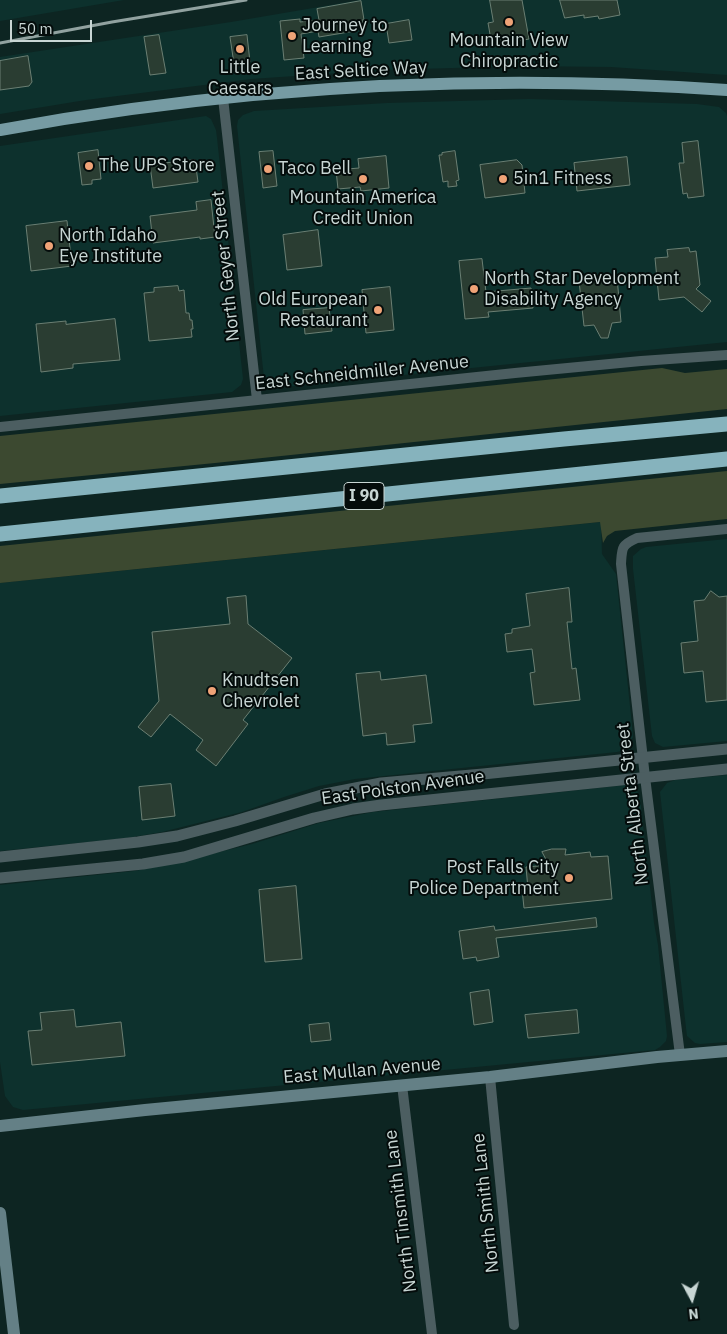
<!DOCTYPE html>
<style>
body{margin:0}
#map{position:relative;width:727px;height:1334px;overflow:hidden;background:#0d2522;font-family:"IBM Plex Sans",sans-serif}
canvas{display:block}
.north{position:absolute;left:667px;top:1274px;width:50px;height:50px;-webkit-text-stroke:4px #040c0b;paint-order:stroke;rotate:174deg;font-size:14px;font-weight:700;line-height:20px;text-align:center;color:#c8d6d4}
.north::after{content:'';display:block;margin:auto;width:18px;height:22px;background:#c8d6d4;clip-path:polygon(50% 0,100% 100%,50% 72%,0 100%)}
.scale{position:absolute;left:10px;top:20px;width:82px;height:22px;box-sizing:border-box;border:2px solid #c8d6d4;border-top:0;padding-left:6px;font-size:15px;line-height:18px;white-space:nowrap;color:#c8d6d4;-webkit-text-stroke:4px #040c0b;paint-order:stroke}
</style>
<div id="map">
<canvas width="727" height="1334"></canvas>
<div class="north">N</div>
<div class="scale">50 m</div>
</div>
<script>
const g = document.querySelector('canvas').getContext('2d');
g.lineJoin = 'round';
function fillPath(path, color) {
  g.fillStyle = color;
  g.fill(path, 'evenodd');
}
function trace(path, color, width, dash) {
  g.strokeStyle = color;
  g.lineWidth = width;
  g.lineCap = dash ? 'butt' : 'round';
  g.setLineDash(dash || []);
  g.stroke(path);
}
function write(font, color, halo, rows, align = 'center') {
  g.font = font + ' "IBM Plex Sans",sans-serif';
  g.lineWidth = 4;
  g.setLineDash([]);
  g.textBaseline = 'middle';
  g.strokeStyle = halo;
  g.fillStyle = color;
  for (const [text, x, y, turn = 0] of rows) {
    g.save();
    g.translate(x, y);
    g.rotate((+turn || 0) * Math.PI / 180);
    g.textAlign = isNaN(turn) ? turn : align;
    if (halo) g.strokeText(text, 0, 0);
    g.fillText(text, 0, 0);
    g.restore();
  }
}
const built = new Path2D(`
 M0 0H124L0 21Z
 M360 0H727V75L611 67 522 66 383 70 251 79 86 100 0 114V57L231 22Z
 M529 99 697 104 719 107 726 113 727 116V342L275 388 266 382 264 378 237 126 238 120 243 115 254 111 387 103Z
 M206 116 211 119 216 130 217 138 243 379 241 385 232 392 0 416V146Z
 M601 522 602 554 616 574 632 725 633 737 625 750 617 752 355 779 319 786 284 797 242 812 162 832 127 838 0 851V583Z
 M727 539V741L663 747 655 743 652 736 633 569V556L641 549 646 547Z
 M727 775V1042L700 1044 695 1043 687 1036 686 1028 660 792 667 783 675 780Z
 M626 785 632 786 637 791 640 798 654 923 658 945 667 1036 666 1041 660 1047 655 1050 23 1110 13 1107 5 1096 0 1062V885L134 871 161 866 252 844 319 823 373 812Z`);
const green = new Path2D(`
 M662 368 685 373 727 369V409L215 463 0 484V436Z
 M727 471V519L615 531 607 536 603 543 600 522 0 583V546Z`);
const building = new Path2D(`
 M490 0H522L529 39 497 45 491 40 488 23 493 22Z
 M560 0H617L620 15 599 19 598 16 584 18V15L565 18Z
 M361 1 364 20H362L363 25 354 27 355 31 319 37 318 31 301 34 304 58 284 60 280 21 300 19V22L319 20 317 9Z
 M409 20 412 40 389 43 386 24Z
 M159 35 166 73 150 75 144 37Z
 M247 35 250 62 234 64 230 37Z
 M28 56 32 82 29 86 0 90V61Z
 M698 141 704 196 688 198 687 193 683 194 679 163H684L682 143Z
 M98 150 101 179 92 180V184L82 185 78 153Z
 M273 151 277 186 263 188 259 152Z
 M455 151 459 180 456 181 457 186 448 187V181L443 182 439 155H442V153Z
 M386 156 389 188 361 191 360 187 338 189 336 170 359 168 358 159Z
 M627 157 630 185 577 191 574 163Z
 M195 160 198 182 153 188 150 165Z
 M517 160 522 165 525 193 485 198 480 165Z
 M211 200 215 237 200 239V237L153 243 150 216 197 210 196 202Z
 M67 221 72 266 31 271 26 226Z
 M318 230 322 266 287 270 283 235Z
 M689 248 690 252 696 251 700 285 696 289 711 301 702 312 684 297 659 300 655 258 668 257 667 250Z
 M482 259 486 292 531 288 533 308 488 312 489 317 465 319 459 261Z
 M617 277 621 322 612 323 608 338H601L594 325 584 326 579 281Z
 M178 286 179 291 184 290 186 313H189L190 320H192L193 329H191L192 337 149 341 144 293 154 292V288Z
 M390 287 394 330 366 333 362 290Z
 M329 308 332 331 305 334 303 310Z
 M115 319 120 360 73 364V368L41 372 36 324 66 321V324Z
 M569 588 572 622H567L572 669 576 668 580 700 534 705 530 673 535 672 532 649 507 652 505 634 512 633V629L530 626 526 594Z
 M711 591 719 597 727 596V700L706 702 703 671 684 673 681 643 698 641 694 601 704 600Z
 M246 596 248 624 292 658 243 720 248 724 216 766 196 750 203 740 170 714 151 737 138 727 159 701 152 632 230 624 227 598Z
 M380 672 381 680 426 675 432 723 413 725 415 742 387 745 386 733 363 736 356 674Z
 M171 784 175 816 142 820 139 787Z
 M552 849H566L565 855 590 852 591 857 608 856 612 899 524 908 522 889H528L526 867 549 865 542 852Z
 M296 886 302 959 265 962 259 890Z
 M596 918 597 927 496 938 499 957 477 961 476 957 463 959 459 931 494 926 495 930Z
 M489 990 493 1022 474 1025 470 993Z
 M74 1010 76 1027 121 1022 125 1056 32 1065 28 1031 42 1030 40 1013Z
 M577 1010 579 1033 528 1038 525 1015Z
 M329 1023 331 1040 311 1042 309 1025Z`);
const minor = new Path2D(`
 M223 98 257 400
 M0 427 515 373 641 361 727 355
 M680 1055 645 777 621 564C622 548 621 545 637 538L727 529
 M490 1077 514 1325
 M402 1085 432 1334`);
const tertiary = new Path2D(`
 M0 857 138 842 177 836 235 821 325 794 381 783 483 774 727 749
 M0 878 143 864 184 857 314 818 353 809 381 805 727 769`);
const secondary = new Path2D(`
 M0 1126 145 1110 490 1077 657 1057 727 1051
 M0 1213 14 1334`);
const primary = new Path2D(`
 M0 130C239 86 485 73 727 90`);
const motorway = new Path2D(`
 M0 496 564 439 727 424
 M0 534 727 459`);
const rail = new Path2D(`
 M0 43 112 22 246 0`);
const markers = [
 [509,22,5,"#efa377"],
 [292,36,5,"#efa377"],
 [240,49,5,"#efa377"],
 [89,166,5,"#efa377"],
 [268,169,5,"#efa377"],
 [363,179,5,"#efa377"],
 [503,179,5,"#efa377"],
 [49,246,5,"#efa377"],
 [474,289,5,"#efa377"],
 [378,310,5,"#efa377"],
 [212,691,5,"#efa377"],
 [569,878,5,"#efa377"]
];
const shields = [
 [364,496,40]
];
const shieldNames = [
 ["I 90",364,496]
];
const poiNames = [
 ["Journey to",302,26],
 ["Learning",302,47],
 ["Mountain View",509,41,"center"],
 ["Chiropractic",509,62,"center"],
 ["Little",240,68,"center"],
 ["Caesars",240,89,"center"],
 ["The UPS Store",99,166],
 ["Taco Bell",278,169],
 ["5in1 Fitness",513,179],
 ["Mountain America",363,198,"center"],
 ["Credit Union",363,219,"center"],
 ["North Idaho",59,236],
 ["Eye Institute",59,257],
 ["North Star Development",484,279],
 ["Disability Agency",484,300],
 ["Old European",368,300,"right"],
 ["Restaurant",368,321,"right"],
 ["Knudtsen",222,681],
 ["Chevrolet",222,702],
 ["Post Falls City",559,868,"right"],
 ["Police Department",559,889,"right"]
];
const streetNames = [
 ["East Seltice Way",361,71,-3],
 ["North Geyer Street",226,266,-96],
 ["East Schneidmiller Avenue",362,373,-6],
 ["East Polston Avenue",403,788,-8],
 ["North Alberta Street",633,804,-97],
 ["East Mullan Avenue",362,1071,-5],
 ["North Smith Lane",486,1203,-96],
 ["North Tinsmith Lane",401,1211,-97]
];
fillPath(built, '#0d312d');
fillPath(green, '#3c4930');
fillPath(building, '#2a3d32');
trace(building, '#6b7f73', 1);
trace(minor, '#4c5e61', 10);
trace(tertiary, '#4c5e61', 11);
trace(secondary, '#648086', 12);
trace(primary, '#769ba3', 12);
trace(motorway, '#86b3bd', 15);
trace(rail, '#91a2a0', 3);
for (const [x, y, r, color] of markers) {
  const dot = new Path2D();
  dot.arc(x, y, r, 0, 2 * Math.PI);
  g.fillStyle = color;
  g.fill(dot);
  trace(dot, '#040c0b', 2);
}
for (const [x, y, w] of shields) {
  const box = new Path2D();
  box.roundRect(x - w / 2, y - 13.5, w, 27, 4);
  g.fillStyle = '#040c0b';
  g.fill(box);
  trace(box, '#c8d6d4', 1);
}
write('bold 16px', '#c8d6d4', null, shieldNames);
write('18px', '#c8d6d4', '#040c0b', poiNames, 'left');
write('18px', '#c8d6d4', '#040c0b', streetNames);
</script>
